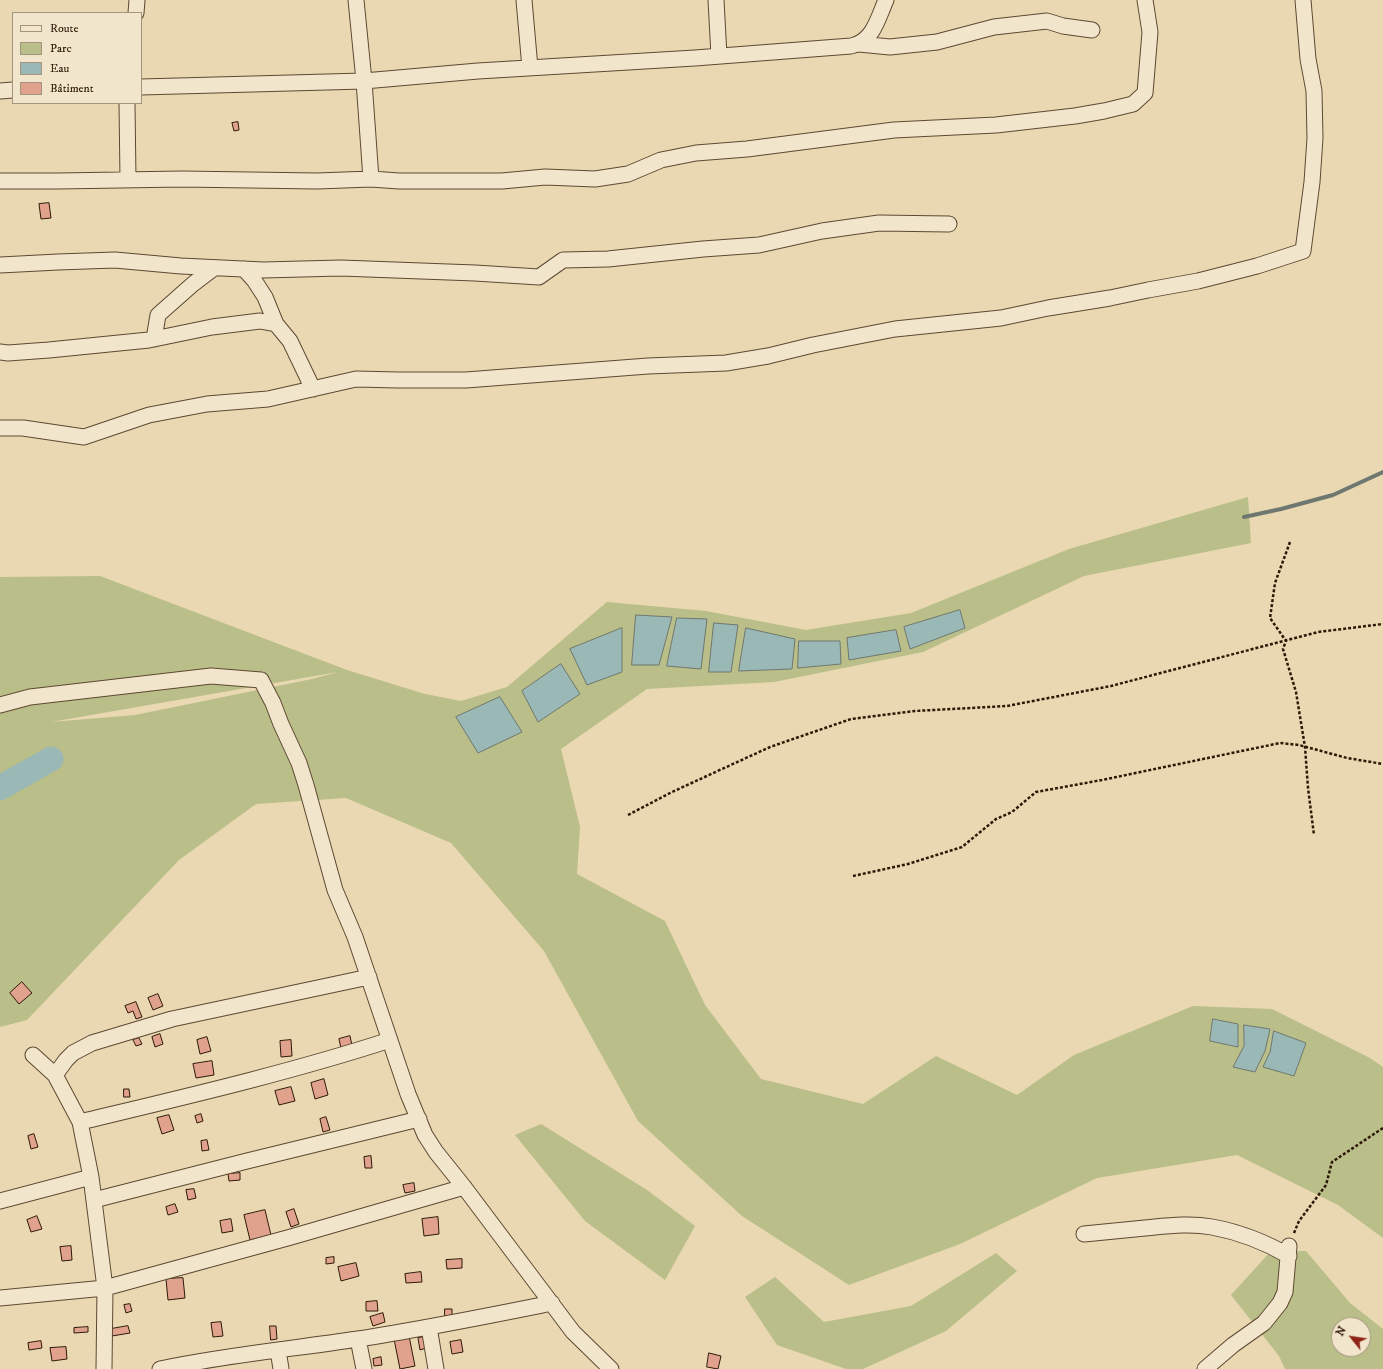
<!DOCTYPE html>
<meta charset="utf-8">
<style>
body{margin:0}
#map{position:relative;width:1383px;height:1369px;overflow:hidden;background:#e9d8b1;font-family:"IM FELL DW Pica",serif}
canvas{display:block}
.legend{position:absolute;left:12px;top:12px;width:130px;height:92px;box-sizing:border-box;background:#f1e6cc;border:1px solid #a3947e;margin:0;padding:5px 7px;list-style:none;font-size:12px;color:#2f1808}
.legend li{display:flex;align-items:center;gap:8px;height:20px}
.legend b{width:20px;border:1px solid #a3947e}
.north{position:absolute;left:1331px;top:1317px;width:40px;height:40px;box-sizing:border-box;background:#f1e6cc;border:1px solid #a3947e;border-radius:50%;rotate:300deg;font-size:11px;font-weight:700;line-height:16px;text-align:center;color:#2f1808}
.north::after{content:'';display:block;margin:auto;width:14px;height:18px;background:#8f2418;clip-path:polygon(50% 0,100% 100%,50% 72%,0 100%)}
</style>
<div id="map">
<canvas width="1383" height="1369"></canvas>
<ul class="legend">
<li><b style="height:5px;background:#f1e6cc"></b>Route</li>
<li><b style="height:11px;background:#babe89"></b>Parc</li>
<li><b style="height:11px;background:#9ab8b5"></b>Eau</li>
<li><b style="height:11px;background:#e1a28d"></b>Bâtiment</li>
</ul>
<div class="north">N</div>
</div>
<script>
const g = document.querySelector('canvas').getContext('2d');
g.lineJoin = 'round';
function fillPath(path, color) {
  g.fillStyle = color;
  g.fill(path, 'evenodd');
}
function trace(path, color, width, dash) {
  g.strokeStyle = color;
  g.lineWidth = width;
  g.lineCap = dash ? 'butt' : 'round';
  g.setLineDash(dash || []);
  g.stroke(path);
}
const green = new Path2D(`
 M1248 497 1251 543 1084 576 923 652 774 682 647 689 561 749 580 827 577 874 665 921 705 1005 761 1079 863 1104 936 1056 1017 1095 1074 1055 1193 1006 1272 1009 1370 1058 1383 1067V1238L1338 1205 1237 1155 1097 1178 960 1244 849 1285 742 1216 638 1121 544 951 451 843 346 798 256 804 179 860 27 1020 0 1027V577L100 576 347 670 425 694 461 701 507 687 607 602 706 611 806 630 911 613 1069 549ZM338 672 312 679 135 715 51 722Z
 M541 1124 647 1190 695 1226 665 1280 585 1221 515 1135Z
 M1271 1251H1306L1350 1303 1383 1329V1369H1285L1279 1356 1231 1295ZM1339 1325H1363V1349H1339Z
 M996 1253 1017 1271 946 1331 863 1369H846L777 1345 745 1297 775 1277 824 1322 911 1306Z`);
const water = new Path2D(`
 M960 610 965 628 910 649 904 627Z
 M636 615 672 617 659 665H632Z
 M677 618 707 619 701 669 667 666Z
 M714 623 738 625 731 672H709Z
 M622 628V672L587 685 570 649Z
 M746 628 795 639 792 669 739 671Z
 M896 630 901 651 849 660 847 638Z
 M799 641H840L841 664 798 668Z
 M561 664 580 694 538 722 522 691Z
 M500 697 522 732 478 753 456 717Z
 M1213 1019 1238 1024V1047L1210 1041Z
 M1244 1025 1270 1029 1265 1051 1255 1072 1233 1067 1244 1046Z
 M1274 1031 1306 1043 1294 1076 1263 1067 1270 1052Z`);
const stream = new Path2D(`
 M1244 517 1281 509 1333 495 1383 472`);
const river = new Path2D(`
 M0 788 51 759`);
const building = new Path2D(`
 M238 122 239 130 234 131 232 123Z
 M49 203 51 218 41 219 39 204Z
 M22 982 32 993 19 1004 10 993Z
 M158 994 163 1006 153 1010 148 998Z
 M136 1002 142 1017 136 1019 133 1011 128 1013 125 1006Z
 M160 1034 163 1044 155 1047 152 1037Z
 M350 1036 353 1050 342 1053 339 1039Z
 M207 1037 211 1051 200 1054 197 1040Z
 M139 1038 142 1044 136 1046 133 1040Z
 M291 1040 292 1056 281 1057 280 1041Z
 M212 1061 214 1075 196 1078 193 1064Z
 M324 1079 328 1095 315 1099 311 1083Z
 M291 1087 295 1101 279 1105 275 1091Z
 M124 1089H129L130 1097H124Z
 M201 1114 203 1121 197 1123 195 1116Z
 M169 1115 174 1130 162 1134 157 1118Z
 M326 1117 330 1130 323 1132 320 1119Z
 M34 1134 38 1147 31 1149 28 1136Z
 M207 1140 209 1150 202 1151 201 1141Z
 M371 1156 372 1168H365L364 1157Z
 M240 1173V1180L229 1181 228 1174Z
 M414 1183 415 1191 405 1193 403 1185Z
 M194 1189 196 1198 188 1200 186 1190Z
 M175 1204 178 1212 168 1215 166 1207Z
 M294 1209 299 1224 291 1227 286 1212Z
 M265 1210 271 1235 250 1240 244 1215Z
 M37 1216 42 1229 31 1232 27 1220Z
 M438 1217 439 1234 424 1236 422 1219Z
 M231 1219 233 1231 222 1233 220 1221Z
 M71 1246 72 1260 62 1261 60 1247Z
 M334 1257V1263L326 1264V1258Z
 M462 1259V1268L447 1269 446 1260Z
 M356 1263 359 1276 341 1281 338 1267Z
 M421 1272 422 1282 406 1283 405 1274Z
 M183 1278 185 1298 168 1300 166 1279Z
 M377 1301 378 1311H366V1302Z
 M130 1304 132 1311 126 1313 124 1305Z
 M445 1309H452V1316L445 1317Z
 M383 1313 385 1322 373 1326 370 1317Z
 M221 1322 223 1336 213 1337 211 1323Z
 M128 1326 130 1333 112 1336 111 1329Z
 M270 1326H276L277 1339 271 1340Z
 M88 1327V1332L74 1333V1328Z
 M409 1336 415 1366 400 1369 394 1339Z
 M424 1337 426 1348 420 1350 418 1338Z
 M461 1340 463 1352 452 1354 450 1342Z
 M41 1341 42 1348 29 1350 28 1343Z
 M66 1347 67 1359 52 1361 50 1348Z
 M709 1353 721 1356 718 1369 707 1367Z
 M381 1357 382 1365 374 1366 373 1359Z`);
const path = new Path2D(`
 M1290 542 1275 583 1270 618 1286 641 1283 649 1296 692 1305 747 1308 788 1314 835
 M628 815 672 792 770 747 851 719 915 711 1007 706 1111 686 1318 632 1383 624
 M853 876 908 864 962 847 996 819 1012 812 1036 792 1102 780 1280 743 1299 745 1347 758 1383 764
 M1294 1233 1299 1221 1326 1185 1332 1162 1383 1128`);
const minor = new Path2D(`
 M356 0 364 81 371 179
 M524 0 530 68
 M716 0 719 56
 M136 13 137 0
 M859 44 890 47 937 42 994 27 1047 21 1063 26 1092 30
 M141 87 364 81 478 71 695 58 851 46C873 42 878 18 886 0
 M0 91 13 90
 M127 103 128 180
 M0 181H58L182 179 317 181 371 179 399 181H502L545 177 595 179 628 174 661 160 696 153 747 149 894 130 996 125 1075 116 1104 111 1133 104 1145 93 1150 32 1145 0
 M0 265 58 262 115 260 181 266 263 270 341 268 475 273 539 277 563 260 608 259 703 249 759 245 822 231 879 223 949 224
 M244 269 254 280 265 297 276 324 290 341 313 389
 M154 339 158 315 193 284 214 268
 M0 352 8 353 49 350 149 340 212 327 260 321 276 324
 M0 428H23L84 437 149 415 207 404 268 399 356 379 398 380H466L648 366 726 363 768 356 813 345 895 329 1001 318 1048 308 1110 298 1148 290 1198 281 1257 266 1303 251 1312 182 1315 138 1314 91 1308 59 1303 0
 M0 705 30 697 211 676 261 680 273 703 281 724 299 763 306 785 335 890 355 937 408 1094 425 1135 436 1152 464 1187 573 1332 611 1369
 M33 1055 55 1075 80 1122 91 1177 105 1288 104 1369
 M55 1075 66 1060 73 1053 92 1043 172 1019 369 977
 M80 1122C184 1097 288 1073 390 1040
 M94 1200 247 1161 419 1119
 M0 1201 91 1177
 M1084 1234C1104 1232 1125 1230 1145 1228 1167 1226 1190 1223 1212 1227 1239 1232 1265 1242 1289 1256
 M0 1298 105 1288 291 1237 464 1187
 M429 1327 436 1369
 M358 1339 364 1369
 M278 1350 281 1369
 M160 1369C225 1355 292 1349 358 1339 423 1329 487 1316 552 1303
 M1205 1369 1233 1345 1264 1323 1280 1303 1285 1292 1289 1246`);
fillPath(green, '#babe89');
fillPath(water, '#9ab8b5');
trace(water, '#6f7870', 1);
trace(stream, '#6f7870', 4);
trace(river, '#9ab8b5', 25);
fillPath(building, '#e1a28d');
trace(building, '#2f1808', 1);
trace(minor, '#5e4832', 17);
trace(path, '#2f1808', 2.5, [3, 2]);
trace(minor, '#f1e6cc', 15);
</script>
